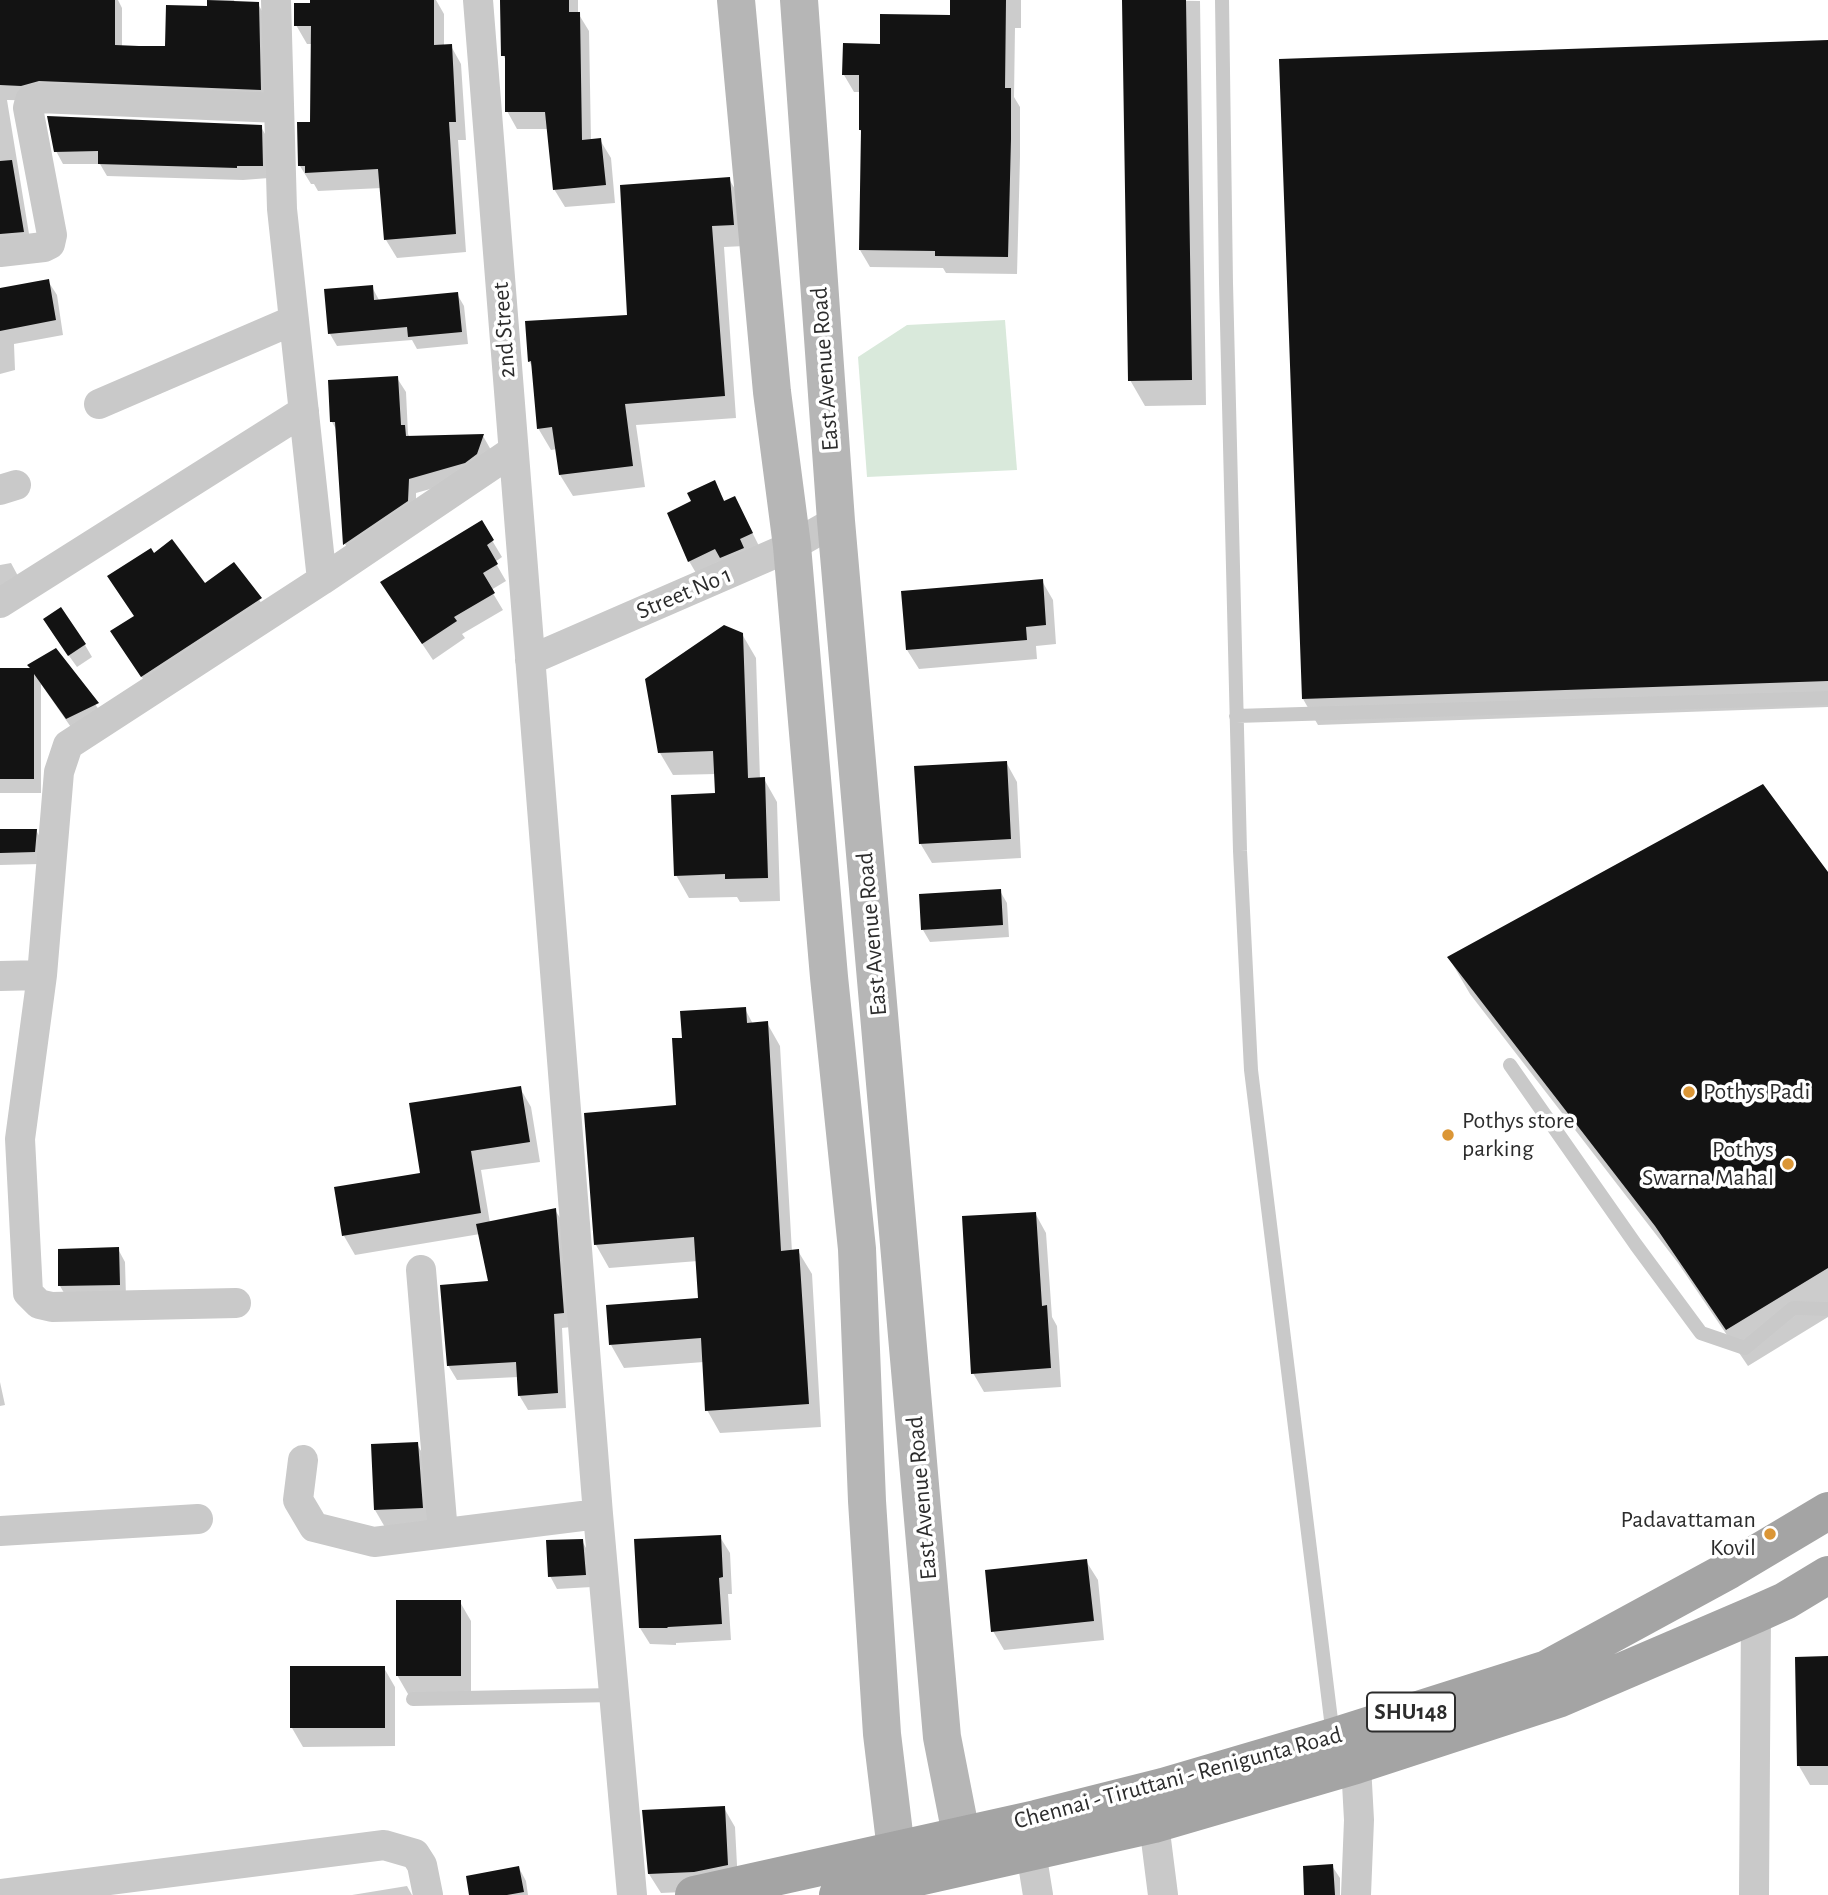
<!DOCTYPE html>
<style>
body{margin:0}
canvas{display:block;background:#fff}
</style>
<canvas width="1828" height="1895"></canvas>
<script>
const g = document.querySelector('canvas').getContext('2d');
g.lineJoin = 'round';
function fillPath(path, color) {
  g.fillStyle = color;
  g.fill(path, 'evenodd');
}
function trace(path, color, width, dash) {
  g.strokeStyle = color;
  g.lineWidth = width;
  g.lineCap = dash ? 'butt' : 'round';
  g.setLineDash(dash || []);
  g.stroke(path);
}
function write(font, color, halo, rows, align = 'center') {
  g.font = font + ' "Alegreya Sans",sans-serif';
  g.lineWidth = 7;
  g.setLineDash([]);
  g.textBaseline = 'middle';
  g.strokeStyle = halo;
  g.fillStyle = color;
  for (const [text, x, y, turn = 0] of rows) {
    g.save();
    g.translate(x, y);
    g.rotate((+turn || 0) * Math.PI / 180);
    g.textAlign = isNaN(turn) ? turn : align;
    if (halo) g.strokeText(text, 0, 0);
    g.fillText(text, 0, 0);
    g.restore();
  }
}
const green = new Path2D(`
 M1005 320 1017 470 867 477 858 357 907 325Z`);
const shadow = new Path2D(`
 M0 0H118L122 8V47H167L209 8V0H234L235 3 258 4 266 18 268 104 7 100 31 246 0 252Z
 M311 0H436L444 14V46H451L461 64 466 140H458L466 252 397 258 386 240 382 188 318 191 314 184H311L300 166 311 123 312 44H307L296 25 312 5Z
 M500 0H578V13L589 31 591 141 600 140 611 158 615 203 565 207 554 189 548 129H517L507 111V62L503 55Z
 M952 0H1021V28H1015L1014 97 1020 107V157L1017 274 946 273 943 268 870 267 860 250 863 133 860 130 861 92H854L844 75 882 46 952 17Z
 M1124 0 1200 1 1206 405 1145 406 1130 380Z
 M1828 42V707L1318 725 1303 699Z
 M261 127 268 139 269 178 243 180 107 176 100 164H63L56 151Z
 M729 179 742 201 745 246 724 247 736 418 636 425 645 487 573 496 560 475 557 449 551 450 538 428 533 368 529 361 629 316Z
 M48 281 57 295 63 335 14 344 15 370 0 374V289Z
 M372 287 379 300 457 294 464 306 468 344 417 349 412 340 337 346 330 334Z
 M397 378 406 392 408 434 410 438 483 436 491 450 473 477 416 493V516L353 558 345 544 337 431 332 422Z
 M714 482 725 502 735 498 762 552 700 580 689 561 693 502Z
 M481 522 502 557 495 562 506 581 491 590 503 610 462 634 465 638 433 660 392 599Z
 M154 555 205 585 234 564 267 611 149 688 120 644 135 617Z
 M11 563 18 576 0 599V565Z
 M1042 581 1053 600 1056 644 1036 646 1037 659 919 669 907 650Z
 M52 632 85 645 92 657 77 667Z
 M742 634 756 658 760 779H764L777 802 780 901 740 902 737 897 689 898 676 875 716 795V774L673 775 660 753Z
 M56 650 105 718 75 733 41 684V793H0V669H32Z
 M1006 762 1017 782 1021 858 932 863 920 843Z
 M36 830 43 843 41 864 0 865V831Z
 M1828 875V1317L1748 1366 1678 1263 1470 994 1449 958Z
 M1000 891 1007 903 1009 937 930 942 923 930Z
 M745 1009 753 1024 767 1023 780 1046 792 1252 798 1251 812 1274 821 1427 720 1433 707 1410 704 1362 624 1368 611 1345 700 1300 698 1261 609 1268 596 1245 586 1115 677 1107 684 1040Z
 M520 1088 531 1107 540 1162 481 1170 490 1223 555 1210 564 1224 571 1327 562 1328 566 1408 528 1410 519 1395 518 1377 457 1380 448 1365 490 1283 480 1234 355 1255 344 1236 422 1174Z
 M1035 1213 1046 1233 1052 1317 1057 1326 1061 1387 984 1392 973 1373Z
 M118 1249 125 1262 126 1297 67 1298 60 1286Z
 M0 1382 5 1405 0 1406Z
 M417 1444 428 1463 433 1526 386 1529 375 1510Z
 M720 1537 730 1553 732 1594H728L731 1640 676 1643V1645L650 1644 640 1628Z
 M582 1541 589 1553 592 1587 557 1589 550 1576Z
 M1086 1561 1098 1580 1104 1640 1004 1650 993 1631Z
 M460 1602 471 1621V1694H408L397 1675Z
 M1828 1658V1785H1810L1799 1766Z
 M384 1668 395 1687V1746L303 1747 292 1728Z
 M724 1808 735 1827 738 1884 706 1891 661 1893 649 1874Z
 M1332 1866 1340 1878V1895H1306Z
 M519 1868 526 1881 528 1895H471Z
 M407 1886 412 1895H352Z`);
const building = new Path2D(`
 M0 0H115V45L139 46H165L166 5 207 6V0L259 2 261 90 39 81 21 86 0 85Z
 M310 0H434V45L452 44 456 122H449L456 234 384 240 378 169 305 173V166H298L297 122H310L311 26H294V3H310Z
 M500 0H569V12H580L582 140 601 138 606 185 553 190 545 112H505V56H501Z
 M950 0H1006L1005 88H1011V139L1008 257 935 256V251L859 250 861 130H859V75H842L843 43 880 44V14L950 15Z
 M1122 0H1186L1192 380 1128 381Z
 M1828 40V681L1302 699 1279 59Z
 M47 116 262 125 263 166H237V168L98 164V151L54 152Z
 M12 160 24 232 0 234V161Z
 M730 177 734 225 712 226 725 396 625 404 633 466 559 475 552 427 537 429 531 361 528 362 525 321 627 315 620 185Z
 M49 279 56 320 0 331V288Z
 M373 285 374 300 458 292 462 332 408 337 407 327 328 334 324 289Z
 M398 376 401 425H405L406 436 484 434 477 454 465 463 409 479 408 501 343 545 335 422H330L328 380Z
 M715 480 724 501 735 496 753 533 740 539 744 548 720 558 715 549 688 562 667 513 691 501 687 493Z
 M482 520 494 540 487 545 498 564 483 573 495 593 454 617 457 621 422 644 380 582Z
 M172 539 205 583 234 562 262 598 141 677 110 631 134 616 107 576 151 548 154 553Z
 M1043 579 1046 625 1026 627 1027 640 906 650 901 591Z
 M61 607 86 644 68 656 43 619Z
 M724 625 743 633 748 778 765 777 768 878 725 879V874L674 876 671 795 715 793 713 751 658 753 645 679Z
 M56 648 99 703 66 719 34 674V779H0V668H30L27 665Z
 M1007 761 1011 839 919 844 914 766Z
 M1763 784 1828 872V1268L1726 1330 1655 1226 1447 957Z
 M0 829H37L35 852 0 853Z
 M1001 889 1003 925 921 930 919 894Z
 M746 1007 747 1023 768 1021 781 1251 799 1249 809 1404 705 1411 701 1338 609 1345 606 1305 698 1298 694 1237 594 1245 584 1113 676 1105 672 1038H682L680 1011Z
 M521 1086 530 1142 471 1151 481 1213 342 1236 334 1187 420 1173 409 1103Z
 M556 1208 564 1313 554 1314 558 1393 518 1396 516 1362 447 1366 440 1285 488 1281 476 1224Z
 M1036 1212 1042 1306 1047 1305 1051 1368 971 1374 962 1216Z
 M119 1247 120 1285 58 1286V1249Z
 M418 1442 423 1508 374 1510 371 1444Z
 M721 1535 723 1577 719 1578 722 1624 668 1627 667 1628H639L634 1539Z
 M583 1539 586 1575 548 1577 546 1540Z
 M1087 1559 1094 1621 991 1632 985 1570Z
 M396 1600H461V1676H396Z
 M1828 1656V1766H1797L1795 1657Z
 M290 1666H385V1728H290Z
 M725 1806 728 1865 694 1872 648 1874 642 1810Z
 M1333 1864 1335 1895H1304L1303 1866Z
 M519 1866 524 1892 507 1895H469L466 1876Z`);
const lane = new Path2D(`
 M1222 0 1226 283 1240 851 1251 1070 1333 1736
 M1236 716 1828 698
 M1510 1065 1636 1245 1701 1333 1745 1348 1793 1308 1828 1309
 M413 1699 614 1695`);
const street = new Path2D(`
 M276 0 282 209 322 580 513 451
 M478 0 598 1514 632 1895
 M0 252 44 247 50 244 52 235 28 108 30 100 38 98 279 108
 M99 404 294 320
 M0 490 16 485
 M0 603 304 411
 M530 660 792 546 836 521
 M0 976 42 975
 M421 1270 443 1533
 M236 1303 52 1307 39 1304 28 1293 20 1139 42 975 59 772 68 745 322 580
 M303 1460 298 1500 314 1527 374 1542 598 1514
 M0 1531 198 1519
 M1154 1824 1163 1895
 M1031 1852 1038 1895
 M0 1894 384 1845 415 1854 422 1865 428 1895
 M1356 1895 1359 1820 1356 1765
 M1754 1895 1756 1614`);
const secondary = new Path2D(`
 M736 0 772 392 792 546 829 977 857 1249 867 1501 882 1734 896 1850 902 1879
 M799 0 836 521 942 1737 967 1865`);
const primary = new Path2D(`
 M694 1895 1036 1819 1163 1787 1333 1737 1547 1669 1729 1570 1828 1511
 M838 1895 1154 1824 1356 1765 1558 1699 1756 1614 1785 1601 1828 1575`);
const markers = [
 [1689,1092,7,"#db9636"],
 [1448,1135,7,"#db9636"],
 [1788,1164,7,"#db9636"],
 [1770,1534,7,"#db9636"]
];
const shields = [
 [1411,1712,88]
];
const shieldNames = [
 ["SHU148",1411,1712]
];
const streetNames = [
 ["2nd Street",504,330,-94],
 ["East Avenue Road",825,369,-94],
 ["Street No 1",684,593,-23],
 ["East Avenue Road",872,934,-95],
 ["East Avenue Road",922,1498,-95],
 ["Chennai - Tiruttani - Renigunta Road",1178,1778,-15]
];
const poiNames = [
 ["Pothys Padi",1703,1092],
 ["Pothys store",1462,1121],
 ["parking",1462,1149],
 ["Pothys",1774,1150,"right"],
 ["Swarna Mahal",1774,1178,"right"],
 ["Padavattaman",1756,1520,"right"],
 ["Kovil",1756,1548,"right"]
];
fillPath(green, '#d9e9db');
fillPath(shadow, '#0003');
fillPath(building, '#131313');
trace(lane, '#c9c9c9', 14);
trace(street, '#c9c9c9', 30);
trace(secondary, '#b6b6b6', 38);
trace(primary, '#a4a4a4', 38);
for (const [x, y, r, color] of markers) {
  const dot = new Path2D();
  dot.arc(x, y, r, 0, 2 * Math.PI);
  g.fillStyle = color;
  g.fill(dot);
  trace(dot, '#fff', 2.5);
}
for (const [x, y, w] of shields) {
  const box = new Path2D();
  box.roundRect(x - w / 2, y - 19.5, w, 39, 5);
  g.fillStyle = '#fff';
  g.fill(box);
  trace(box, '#2c2c2c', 2);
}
write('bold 23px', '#2c2c2c', null, shieldNames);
write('24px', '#2c2c2c', '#fff', streetNames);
write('24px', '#2c2c2c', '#fff', poiNames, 'left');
</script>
